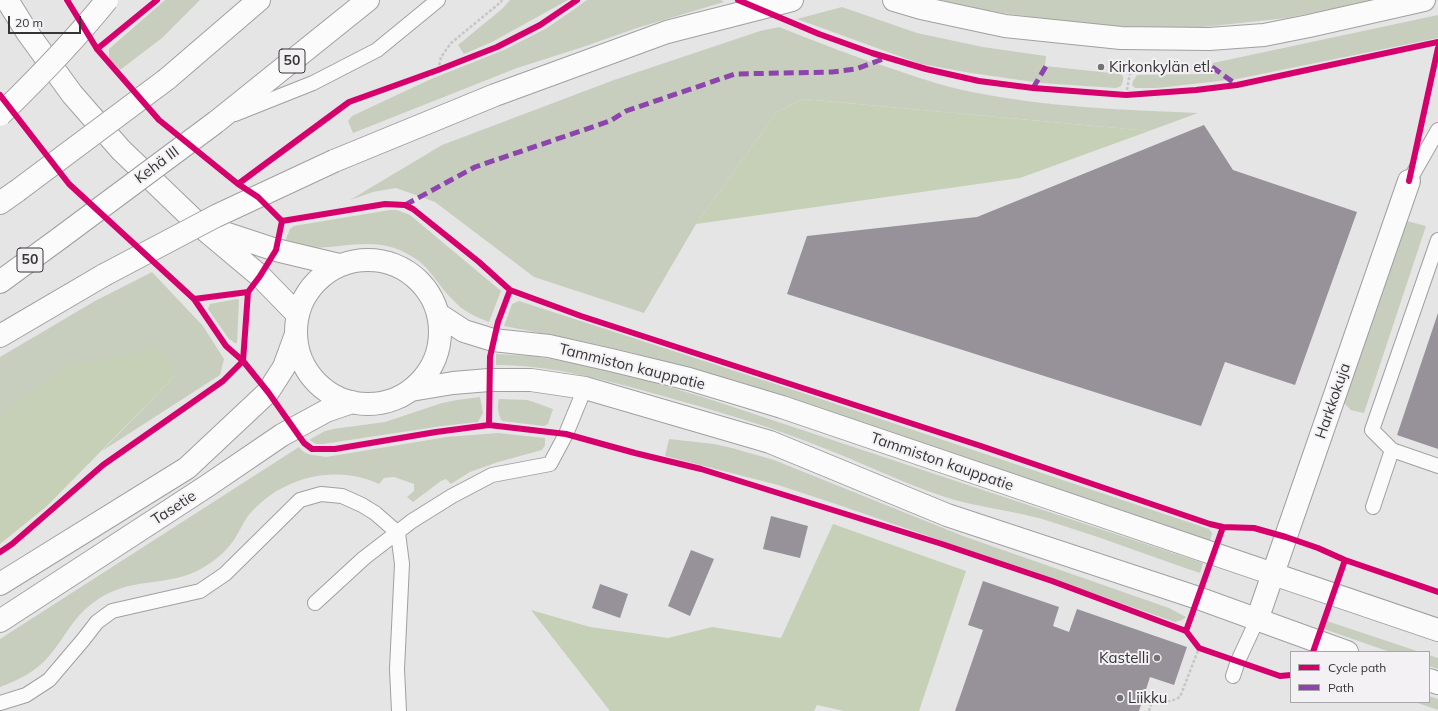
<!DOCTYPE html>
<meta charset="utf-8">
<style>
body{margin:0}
#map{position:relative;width:1438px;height:711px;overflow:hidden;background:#e5e5e6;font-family:Mulish,sans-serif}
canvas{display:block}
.legend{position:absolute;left:1290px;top:651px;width:140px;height:52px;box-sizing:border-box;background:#f3f1f4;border:1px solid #a7a6a8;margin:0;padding:5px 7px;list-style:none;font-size:12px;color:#363536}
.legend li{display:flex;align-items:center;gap:8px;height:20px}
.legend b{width:20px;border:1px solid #a7a6a8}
.scale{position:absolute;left:8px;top:16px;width:73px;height:18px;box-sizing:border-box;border:2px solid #363536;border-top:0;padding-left:5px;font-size:12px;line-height:14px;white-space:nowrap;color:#363536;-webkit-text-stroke:3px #f3f1f4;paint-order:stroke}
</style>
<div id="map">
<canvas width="1438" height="711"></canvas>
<ul class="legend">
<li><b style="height:5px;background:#d6006c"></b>Cycle path</li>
<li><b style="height:5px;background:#8e44ad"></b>Path</li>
</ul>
<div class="scale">20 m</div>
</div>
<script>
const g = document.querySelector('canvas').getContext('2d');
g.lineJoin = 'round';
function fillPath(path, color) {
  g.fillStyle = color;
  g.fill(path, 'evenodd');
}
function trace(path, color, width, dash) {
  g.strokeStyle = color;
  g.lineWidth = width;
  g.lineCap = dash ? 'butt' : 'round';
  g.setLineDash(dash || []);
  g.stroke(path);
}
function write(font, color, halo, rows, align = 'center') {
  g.font = font + ' Mulish,sans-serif';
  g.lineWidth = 4;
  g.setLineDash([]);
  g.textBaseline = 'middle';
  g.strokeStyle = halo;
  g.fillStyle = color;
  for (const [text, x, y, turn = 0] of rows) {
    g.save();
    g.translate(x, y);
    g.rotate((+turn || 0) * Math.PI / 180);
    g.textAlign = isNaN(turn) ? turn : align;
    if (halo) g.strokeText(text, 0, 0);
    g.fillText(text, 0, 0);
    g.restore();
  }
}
const green = new Path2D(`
 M165 0H200L162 38 120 70 109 58V49Z
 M510 0H568L492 42 464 54 458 45 502 9Z
 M587 0H721L724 2 637 28 583 47 517 68 353 133 348 121 352 116 431 79 504 50 547 28Z
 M942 0H1376L1287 18 1175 30 1081 24 975 9Z
 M842 7 917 33 983 47 1046 56 1045 66 1120 74 1123 76V81L1121 86 1116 88 1041 83 971 73 921 64 797 19Z
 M1438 15V38L1237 79 1157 88H1135L1132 85 1133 81 1137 75 1210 74 1213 63Z
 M779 27C819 43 858 58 899 71 922 79 947 87 972 92 1046 107 1122 110 1198 113L1149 131 803 99 777 112 696 224 644 313 534 277 435 202 396 188 373 192 350 200 442 145 614 80 760 31Z
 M390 210H397L410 215 501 291 489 322C475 317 463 311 453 300 438 286 430 266 411 256 378 236 350 247 315 248 305 248 294 246 284 244L290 229 294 226Z
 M1407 221 1426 226 1364 413 1351 410 1344 403Z
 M152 272 203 326 224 359 220 375 102 451 175 376 0 416V357L95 301Z
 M237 299 239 300 237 343H235L229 339 208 309 210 304Z
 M519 301 803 393 1209 529 1212 533 1210 541 767 391 634 353 591 343 504 326 512 304Z
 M496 354 532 356 563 361 642 379 703 397 1203 563 1200 573C1147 555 1095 535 1042 519 1010 510 976 507 945 497 902 483 863 463 821 447 769 426 716 411 663 396 608 381 553 365 496 365Z
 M480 397 483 413 478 422 442 426 323 444H316L309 440 325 431 333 429 385 422 442 403 457 400Z
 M499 399 528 400 553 409 548 424 544 426 502 421C498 416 497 405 499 399Z
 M498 433 545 438V445L542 450 498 462 470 472 451 484 446 479 441 481 413 502 407 497 414 491V484L394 477 384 478 379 484C334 463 279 478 248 516 243 523 239 532 234 540 225 553 211 564 197 571 163 587 130 577 97 600 73 616 67 635 50 655 37 671 19 680 0 687V639L299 447C305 456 315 455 326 457L447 437Z
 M669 439 714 444 732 448 774 460 963 536 1169 608 1186 617 1182 620 1175 622 836 504 778 485 665 456Z
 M1327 621 1420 652H1390L1324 629Z
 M1429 655 1438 658V669L1429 666Z
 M1429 696 1438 699V710L1415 702H1429Z`);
const forest = new Path2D(`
 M803 99 1149 131 1020 178 696 224 777 112Z
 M164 348 175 376 47 506 0 544V416L71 365Z
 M833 524 966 571 919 711H844L817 705 814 711H610L531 610 590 627 668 638 712 627 781 638Z`);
const building = new Path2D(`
 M1204 125 1233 170 1357 212 1295 385 1225 362 1201 426 787 294 807 236 977 217Z
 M1438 313V449L1397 435Z
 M771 516 808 526 800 558 763 549Z
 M691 550 714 559 690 616 668 606Z
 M983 581 1059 607 1053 626 1069 632 1077 609 1187 647 1174 685 1150 677 1139 711H955L983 630 968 625Z
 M600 584 628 594 620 618 592 608Z`);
const path = new Path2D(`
 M438 70 441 57 451 43 501 2 502 0
 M1126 95 1131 68
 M1149 711 1152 702C1162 703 1171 702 1180 697L1199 648`);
const service = new Path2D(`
 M235 114 313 83 377 50 438 0
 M1409 181 1438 130
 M1438 240 1372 430 1392 450 1438 466
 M1373 507 1392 450
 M315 603 364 558 412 521 452 496 492 475 550 464 566 434 585 388
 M1233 676 1238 661 1257 620
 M0 703 26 695 49 680 83 640 97 622 112 611 200 591 225 574 300 500 321 494 342 496 362 505 375 513 398 533 402 564 397 669 399 711`);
const minor = new Path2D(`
 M1257 620 1409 181`);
const secondary = new Path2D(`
 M7 0 27 32 72 94 121 150 198 224 260 276 298 315
 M209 228 276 250 339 265
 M296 332a72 72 0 1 1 144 0a72 72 0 1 1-144 0Z
 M441 316 464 331 493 340 549 346 611 360 689 379 782 407 1438 630
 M411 390 453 383 489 380H531L585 388 770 442 947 515 1198 598 1347 652
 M0 584 187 468 268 392 284 367 296 334
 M0 621 207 486 282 435 326 411 352 402
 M1429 680 1438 683`);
const trunk = new Path2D(`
 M167 79 259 0
 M216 122 368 0
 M0 203 17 191
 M0 282 60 238`);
const motorway = new Path2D(`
 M894 0 921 8 1005 26 1121 38 1209 39 1264 35 1309 26 1424 0
 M334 161 495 95 667 32 792 0
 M0 336 104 275`);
const trunkBridge = new Path2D(`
 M17 191 167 79
 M60 238 216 122`);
const motorwayBridge = new Path2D(`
 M0 115C37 79 74 41 107 0
 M104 275 216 216 334 161`);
const quiet = new Path2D(`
 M1212 67 1237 85
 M1033 88 1048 63
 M405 205 475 167 610 121 626 111 735 74 832 72 856 69 886 58`);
const cycleway = new Path2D(`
 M67 0 97 49 159 120 238 184 258 197 282 221
 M738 0 819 34 872 53 926 69 979 81 1033 88 1126 95 1196 90 1237 85 1438 42
 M97 49 157 0
 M0 95 69 184 194 299 226 346 243 361 268 392 304 443 312 449H335L436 432 489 425 566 434 635 453 701 469 942 544 1052 581 1186 631 1199 648 1280 676 1291 675
 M1409 181 1438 48
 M238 184 349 102 438 70 497 47 540 25 577 0
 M282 221 385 204 405 205 413 209 479 262 510 290 581 316 981 446 1210 524 1223 527 1254 528 1286 537 1318 548 1345 560 1438 592
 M194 299 248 292
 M489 425 490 357 498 322 510 290
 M0 552 12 544 103 465 223 381 243 361 248 292 260 276 276 250 282 221
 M1186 631 1223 527
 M1313 652 1345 560`);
const markers = [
 [1101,67,4,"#737374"],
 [1157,658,4,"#737374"],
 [1120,698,4,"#737374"]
];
const shields = [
 [292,61,26],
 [30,260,26]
];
const shieldNames = [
 ["50",292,61],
 ["50",30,260]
];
const poiNames = [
 ["Kirkonkylän etl.",1109,67],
 ["Kastelli",1149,658,"right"],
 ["Liikku",1128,698]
];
const streetNames = [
 ["Kehä III",157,165,-37],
 ["Tammiston kauppatie",632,367,14],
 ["Harkkokuja",1333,401,-71],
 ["Tammiston kauppatie",942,462,19],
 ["Tasetie",174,508,-33]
];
fillPath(green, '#c8cebe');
fillPath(forest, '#c6d0b6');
fillPath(building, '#97929a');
trace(service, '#a0a0a1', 16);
trace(minor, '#a0a0a1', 24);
trace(secondary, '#a0a0a1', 24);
trace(trunk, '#a0a0a1', 24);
trace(motorway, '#a0a0a1', 24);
trace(path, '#c6c6c8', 2.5, [3, 2]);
trace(service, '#fbfbfb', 14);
trace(minor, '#fbfbfb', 22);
trace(secondary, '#fbfbfb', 22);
trace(trunk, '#fbfbfb', 22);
trace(motorway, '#fbfbfb', 22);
trace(trunkBridge, '#a0a0a1', 24, []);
trace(motorwayBridge, '#a0a0a1', 24, []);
trace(trunkBridge, '#fbfbfb', 22);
trace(motorwayBridge, '#fbfbfb', 22);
trace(quiet, '#8e44ad', 5, [10, 5]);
trace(cycleway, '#d6006c', 6);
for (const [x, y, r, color] of markers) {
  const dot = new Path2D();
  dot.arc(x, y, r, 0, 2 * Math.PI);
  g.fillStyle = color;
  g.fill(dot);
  trace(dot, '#f3f1f4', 1.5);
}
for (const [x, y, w] of shields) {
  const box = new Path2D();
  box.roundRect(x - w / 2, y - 12, w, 24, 3);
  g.fillStyle = '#f3f1f4';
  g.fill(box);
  trace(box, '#363536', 1);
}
write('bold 14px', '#363536', null, shieldNames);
write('15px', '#363536', '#f3f1f4', poiNames, 'left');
write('15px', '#363536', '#f3f1f4', streetNames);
</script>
